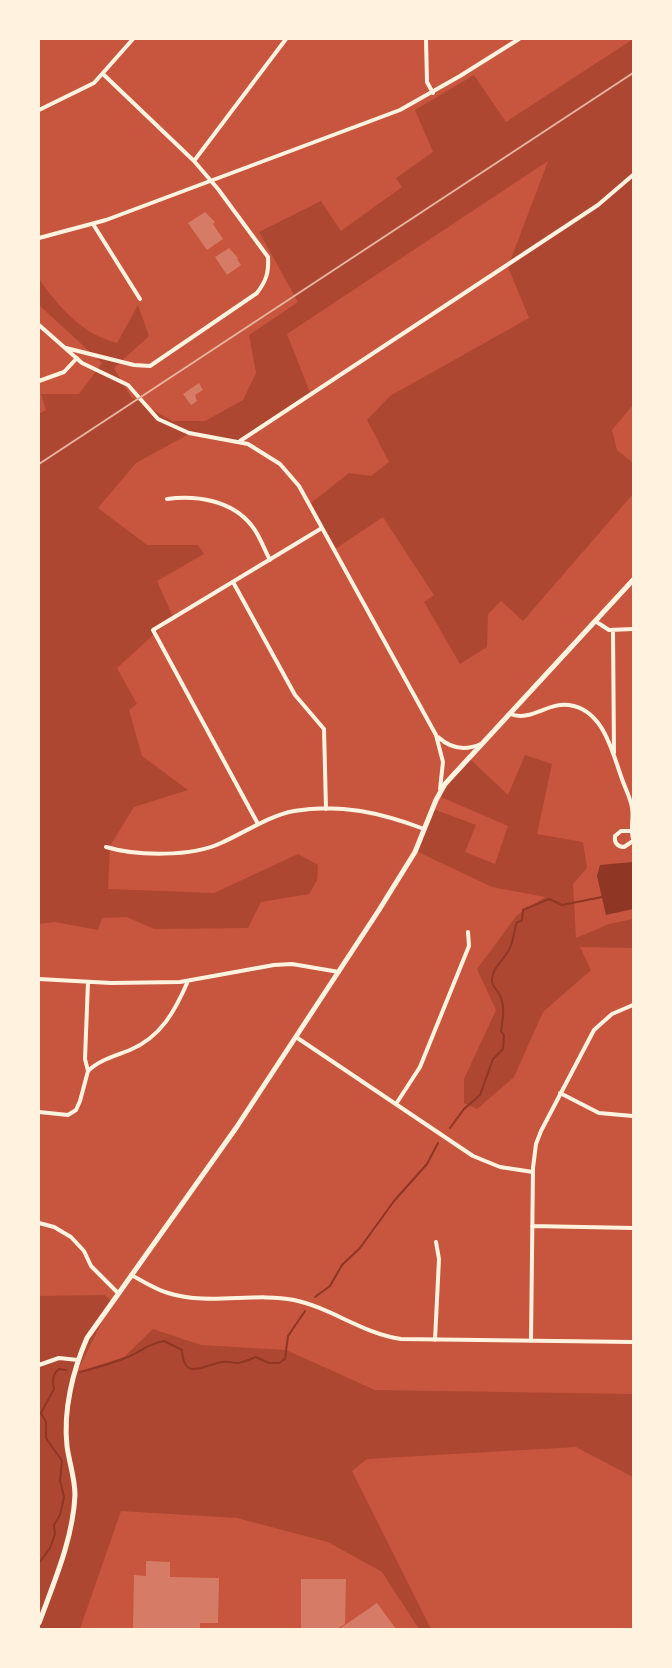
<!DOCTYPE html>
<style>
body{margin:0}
#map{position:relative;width:672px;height:1668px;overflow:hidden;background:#c8553d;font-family:Georgia,serif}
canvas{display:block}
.frame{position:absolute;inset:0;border:40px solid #fff3e0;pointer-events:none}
</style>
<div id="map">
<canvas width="672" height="1668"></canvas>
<div class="frame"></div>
</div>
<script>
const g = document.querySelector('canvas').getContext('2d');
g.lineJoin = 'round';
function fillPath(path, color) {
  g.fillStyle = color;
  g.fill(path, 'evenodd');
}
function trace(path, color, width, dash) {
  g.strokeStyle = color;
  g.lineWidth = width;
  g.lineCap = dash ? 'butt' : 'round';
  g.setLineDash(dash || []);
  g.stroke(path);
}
const green = new Path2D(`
 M633 39V405L612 430 617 450 633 463V494L523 621 501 601 488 614 487 647 460 664 424 602 434 595 383 517 335 549 311 503 349 473 371 476 389 462 367 420 390 396 529 318 508 267 548 161 287 334 311 395 243 441 189 434 136 463 98 508 147 545H198L204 554 157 581 173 617 117 668 137 704 129 710 142 756 188 790 134 807 110 846 108 889 214 893 298 854 318 865 317 880 309 894 261 902 248 928 154 929 127 917 102 918 98 930 55 922 39 924V414L46 410 41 394H79L102 363 39 305V279C59 307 82 334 117 343L138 305 149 336 114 368 131 397 172 421H205L243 400 256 373 249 335 298 302 259 232 321 201 341 231 402 187 396 178 433 152 415 110 474 75 506 122Z
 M525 755 552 764 537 834 583 842 587 868 573 884 576 938 609 924 633 919V948L580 947 591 970 543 1012 514 1077 477 1109 464 1103V1079L496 1010 477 969 517 915 545 897 492 887 416 851 433 809 476 825 465 852 495 864 508 826 441 797 446 786 469 758 508 795Z
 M105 1295 112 1302 77 1372 124 1357 153 1329 201 1345 286 1350 375 1390 633 1394V1477L576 1447 367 1459 352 1471 431 1629H419L382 1572 328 1542 237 1518 121 1511 80 1629H39V1296Z`);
const water = new Path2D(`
 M633 862V909L606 915 597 876 600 865Z`);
const stream = new Path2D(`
 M450 1128 464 1109 480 1095 493 1059 503 1049 504 1035 501 1031C503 1019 506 1003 498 992 495 988 491 985 492 979 493 965 508 957 511 945 514 938 514 930 517 922L522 921 523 910 549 899 562 905 602 897
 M315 1297 330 1286 342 1265 360 1248 394 1201 427 1164 438 1143
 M80 1372C95 1368 111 1364 125 1358 142 1352 146 1344 164 1341L182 1350C184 1382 203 1365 222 1362 227 1361 232 1363 237 1363 243 1363 250 1359 256 1357L269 1363H279L285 1359 288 1336 305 1311
 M39 1563 50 1548 55 1534 54 1525 60 1515 64 1497 60 1480 62 1461 46 1438V1422L41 1413 54 1389C52 1381 52 1374 59 1369L66 1370`);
const building = new Path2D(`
 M205 212 215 222 213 224 223 239 207 250 188 223Z
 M229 248 238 258 237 259 241 265 227 275 215 257Z
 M199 383 203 390 195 395 197 401 191 405 183 394Z
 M146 1561 170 1562V1577L219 1578 218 1623H200V1629H133L134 1575 146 1576Z
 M301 1579H346L345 1624 337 1629H301Z
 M377 1603 396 1629H339Z`);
const minor = new Path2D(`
 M426 39 427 82 433 93
 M39 110 94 83 133 39
 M194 161 286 39
 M93 224 140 299
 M39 238 106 220 400 110 460 76 519 39
 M39 325 82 363 128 385 158 419 189 433 248 444 280 464 299 486 436 735 443 762 440 789
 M66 348 134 365 150 366 257 293C266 281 269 273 268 257L218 189 194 161 103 74
 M39 381 64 372 77 358
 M240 441 598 205 633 175
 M167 499C196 495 232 500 252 526 260 536 264 549 270 560
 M233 582 295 695 324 729 326 809
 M595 621 609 630 633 629
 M613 630 614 753
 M510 714C531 722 548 702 569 705 604 710 612 752 622 779 625 788 631 799 632 808 634 818 630 828 633 839
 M438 737C451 749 465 751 481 744
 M258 824 153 630 322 528
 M631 831H621L615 836C614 842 617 847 624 847L633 841
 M106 847C136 856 192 857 221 843 246 832 268 816 294 811 340 803 382 813 424 829
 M39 979 111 983 180 982 274 965 292 964 339 972
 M296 1037 473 1156 500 1167 533 1172
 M88 1071C99 1060 115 1056 130 1050 161 1037 175 1011 188 981
 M560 1093 599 1113 633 1116
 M396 1104 420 1067 469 946 468 932
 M39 1112 68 1115 76 1110 80 1101 88 1071 85 1059 88 982
 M39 1223 54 1227 71 1237 84 1251 91 1266 118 1293
 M532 1226 633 1228
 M131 1275C143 1281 155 1289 168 1293 209 1306 253 1292 294 1300 332 1308 361 1333 401 1339L633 1342
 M435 1340 439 1259 436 1242
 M531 1341 533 1168 536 1144 541 1131 594 1030 612 1014 633 1005
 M39 1365 59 1358 78 1360`);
const tertiary = new Path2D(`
 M39 1623C54 1582 73 1539 75 1495 75 1478 69 1462 67 1446 63 1410 73 1370 87 1338L236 1128 379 910 415 852 436 800 445 784 633 580`);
const rail = new Path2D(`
 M39 464 633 73`);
fillPath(green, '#ae4732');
fillPath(water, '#8f3625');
trace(stream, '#8f3625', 2);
fillPath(building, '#d67c66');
trace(minor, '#fff3e0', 4);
trace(tertiary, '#fff3e0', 5);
trace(rail, '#e9b49f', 2);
</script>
